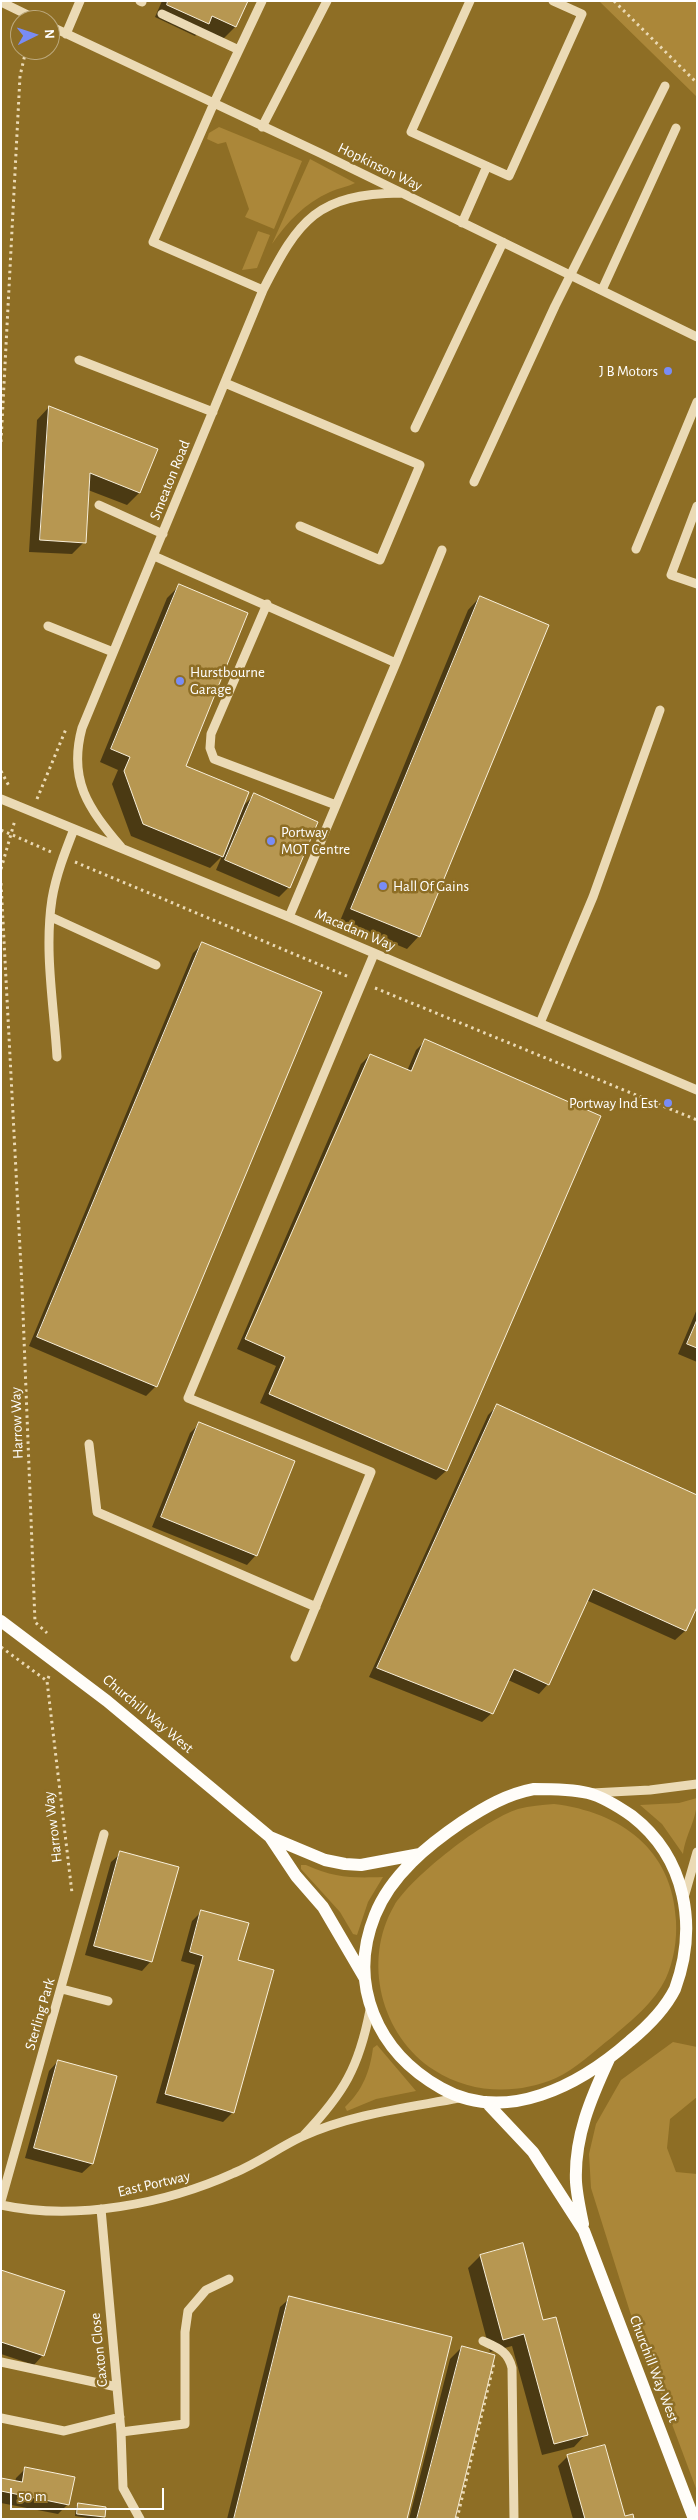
<!DOCTYPE html>
<style>
body{margin:0}
#map{position:relative;width:698px;height:2520px;overflow:hidden;background:#8e6e25;font-family:"Alegreya Sans",sans-serif}
canvas{display:block}
.frame{position:absolute;inset:0;border:2px solid #fff;pointer-events:none}
.north{position:absolute;left:10px;top:10px;width:50px;height:50px;box-sizing:border-box;background:#8e6e25;border:1px solid #bba87c;border-radius:50%;rotate:86deg;font-size:14px;font-weight:700;line-height:20px;text-align:center;color:#fff}
.north::after{content:'';display:block;margin:auto;width:18px;height:22px;background:#798cf5;clip-path:polygon(50% 0,100% 100%,50% 72%,0 100%)}
.scale{position:absolute;left:10px;top:2488px;width:154px;height:22px;box-sizing:border-box;border:2px solid #fff;border-top:0;padding-left:6px;font-size:15px;line-height:18px;white-space:nowrap;color:#fff;-webkit-text-stroke:4px #8e6e25;paint-order:stroke}
</style>
<div id="map">
<canvas width="698" height="2520"></canvas>
<div class="frame"></div>
<div class="north">N</div>
<div class="scale">50 m</div>
</div>
<script>
const g = document.querySelector('canvas').getContext('2d');
g.lineJoin = 'round';
function fillPath(path, color) {
  g.fillStyle = color;
  g.fill(path, 'evenodd');
}
function trace(path, color, width, dash) {
  g.strokeStyle = color;
  g.lineWidth = width;
  g.lineCap = dash ? 'butt' : 'round';
  g.setLineDash(dash || []);
  g.stroke(path);
}
function write(font, color, halo, rows, align = 'center') {
  g.font = font + ' "Alegreya Sans",sans-serif';
  g.lineWidth = 5;
  g.setLineDash([]);
  g.textBaseline = 'middle';
  g.strokeStyle = halo;
  g.fillStyle = color;
  for (const [text, x, y, turn = 0] of rows) {
    g.save();
    g.translate(x, y);
    g.rotate((+turn || 0) * Math.PI / 180);
    g.textAlign = isNaN(turn) ? turn : align;
    if (halo) g.strokeText(text, 0, 0);
    g.fillText(text, 0, 0);
    g.restore();
  }
}
const green = new Path2D(`
 M599 1H697V97Z
 M219 127 302 161 274 229 245 217 249 209 226 142 218 144 207 139 209 133Z
 M310 159 355 183C348 187 338 188 330 192 305 203 287 222 272 244Z
 M258 231 270 235 257 268 242 270Z
 M697 1798C697 1821 686 1832 683 1854L662 1824 640 1805 679 1803Z
 M554 1804C620 1812 673 1849 676 1921 677 1940 674 1960 666 1978 654 2003 632 2020 611 2038 594 2051 576 2069 556 2078 517 2095 471 2094 434 2070 381 2036 362 1961 394 1906 412 1876 484 1820 518 1809 530 1806 542 1805 554 1804Z
 M301 1865H306C335 1878 352 1878 383 1877L368 1902 357 1935 353 1934 340 1912 301 1869Z
 M673 2042 697 2047V2097L670 2119 667 2148 676 2172 697 2174V2491L630 2312 591 2188 589 2154 596 2124 621 2080Z
 M377 2045 416 2091 376 2099 347 2111 345 2107C363 2090 370 2071 373 2048Z`);
const shadow = new Path2D(`
 M162 1H247L235 27 223 39 202 29 195 36 155 17Z
 M49 407 156 450 139 493 127 505 88 490 84 542 72 554 29 552 37 420Z
 M179 586 184 767 243 806 254 795 289 887 279 897 216 870 222 856 210 868 131 836 112 784 118 770 100 762 167 598Z
 M480 597 419 936 407 949 340 921 468 610Z
 M203 943 156 1386 146 1396 29 1346 193 953Z
 M425 1041 600 1117 446 1471 436 1480 260 1403 276 1366 237 1349 361 1064 370 1055 407 1071 416 1050Z
 M697 1309V1362L678 1354Z
 M497 1406 697 1604 685 1631 675 1640 586 1600 548 1684 539 1694 508 1680 492 1713 482 1722 369 1677 488 1415Z
 M199 1424 256 1555 247 1565 152 1527 190 1433Z
 M121 1853 151 1961 142 1971 85 1955 111 1862Z
 M202 1911 237 1961 233 2112 223 2122 156 2103 195 1965 181 1961 192 1921Z
 M58 2061 116 2077 92 2164 82 2173 25 2158 49 2071Z
 M480 2256 542 2322 586 2434 574 2447 542 2455 512 2346 490 2352 468 2268Z
 M1 2271 43 2355 34 2365 1 2354Z
 M290 2298 405 2519H227L280 2307Z
 M462 2347 454 2519H409L450 2359Z
 M568 2456 624 2518 633 2519H573L558 2466Z
 M26 2468 73 2478 67 2505 58 2514 1 2503V2479L15 2482 16 2478Z
 M79 2504 105 2508 104 2517 94 2519 75 2516 76 2507Z`);
const building = new Path2D(`
 M168 1H248L236 27 212 16 209 24 167 5Z
 M49 406 158 449 140 493 90 473 86 543 40 540Z
 M179 584 248 613 186 766 249 792 223 857 143 824 124 771 130 757 111 749Z
 M480 596 549 625 420 937 351 909Z
 M254 793 318 822 290 888 225 860Z
 M202 942 322 992 157 1387 37 1337Z
 M425 1039 601 1116 447 1471 269 1394 285 1357 245 1339 370 1054 411 1071Z
 M697 1320V1348L687 1344Z
 M497 1404 697 1495V1607L686 1631 593 1589 549 1685 514 1669 493 1714 377 1668Z
 M199 1422 295 1461 257 1556 161 1517Z
 M120 1851 179 1867 152 1962 94 1946Z
 M201 1910 249 1923 238 1960 274 1970 234 2113 165 2094 203 1956 190 1952Z
 M58 2060 117 2076 93 2164 34 2148Z
 M523 2243 543 2320 556 2317 588 2435 554 2444 524 2334 503 2340 480 2255Z
 M1 2270 65 2291 44 2356 1 2342Z
 M289 2296 452 2337 407 2519H234Z
 M462 2346 495 2355 455 2519H417Z
 M605 2445 625 2516 633 2514 634 2519H585L567 2455Z
 M25 2467 75 2477 69 2505 1 2491V2478L22 2482Z
 M78 2503 106 2507 105 2517 77 2514Z`);
const path = new Path2D(`
 M614 1 697 83
 M1 442 20 76 26 50
 M1 771 9 786
 M37 799 66 729
 M1 830 51 852
 M75 862 349 977
 M1 869 15 820
 M1 883 22 1287 35 1622 47 1633
 M375 988 697 1120
 M1 1647 47 1681
 M49 1676 47 1681 72 1893
 M457 2519 494 2363`);
const minor = new Path2D(`
 M140 1 142 2
 M262 1 214 103 153 242 263 290
 M470 1 411 132 509 176 582 14 553 1
 M1 2 38 20
 M162 14 239 50
 M50 26 320 153 697 337
 M66 34 80 1
 M262 127 327 1
 M462 223 487 166
 M602 290 676 128
 M79 360 213 412
 M225 383 420 465 380 560 300 526
 M415 428 503 242
 M474 482 555 306 665 86
 M99 505 163 534
 M697 506 671 575 697 584
 M636 549 697 402
 M154 556 396 663 289 917
 M267 604 211 734 210 748 214 759 336 805
 M48 626 113 652
 M396 663 442 550
 M1 799 289 917 697 1090
 M121 847C88 808 68 780 82 728L263 290C299 219 317 194 401 193
 M51 917 156 965
 M540 1023 593 897 660 710
 M57 1057C54 1006 44 951 52 899 56 875 65 852 74 829
 M89 1444 97 1512 316 1607
 M295 1657 371 1472 188 1398 374 954
 M592 1793 650 1790 697 1784
 M685 1894 697 1852
 M62 1989 108 2001
 M304 2135C344 2093 359 2067 370 2010
 M1 2201 104 1834
 M1 2205C75 2221 166 2204 234 2173 258 2163 278 2148 301 2137 351 2114 406 2108 459 2098
 M101 2209 121 2432 123 2488 140 2519
 M483 2341C498 2348 508 2351 512 2368L514 2519
 M1 2362 117 2387
 M1 2418 64 2431 120 2417
 M121 2432 185 2424V2332L188 2311 206 2290 229 2279`);
const major = new Path2D(`
 M1 1621 107 1701 270 1837 325 1860 345 1864 361 1865 420 1854
 M534 1789C552 1789 571 1789 588 1793 604 1797 619 1807 632 1816 686 1858 698 1926 675 1989 665 2009 647 2027 630 2041 580 2085 506 2125 441 2088 377 2052 347 1984 375 1915 391 1875 428 1845 462 1822 485 1807 507 1794 534 1789Z
 M270 1837 296 1876 323 1907 364 1977
 M486 2102 533 2152 584 2231 694 2519
 M583 2224C580 2210 577 2196 576 2182 574 2137 591 2098 609 2059`);
const markers = [
 [668,371,5,"#798cf5"],
 [180,681,5,"#798cf5"],
 [271,841,5,"#798cf5"],
 [383,886,5,"#798cf5"],
 [668,1103,5,"#798cf5"]
];
const streetNames = [
 ["Hopkinson Way",380,167,26],
 ["Smeaton Road",170,480,-68],
 ["Macadam Way",355,930,23],
 ["Harrow Way",17,1423,-92],
 ["Churchill Way West",148,1714,40],
 ["Harrow Way",53,1827,-97],
 ["Sterling Park",40,2014,-74],
 ["East Portway",154,2184,-13],
 ["Caxton Close",99,2350,-96],
 ["Churchill Way West",654,2369,69]
];
const poiNames = [
 ["J B Motors",658,371,"right"],
 ["Hurstbourne",190,672],
 ["Garage",190,689],
 ["Portway",281,832],
 ["MOT Centre",281,849],
 ["Hall Of Gains",393,886],
 ["Portway Ind Est",658,1103,"right"]
];
fillPath(green, '#ab8739');
fillPath(shadow, '#0007');
fillPath(building, '#b79751');
trace(building, '#f8efda', 1);
trace(path, '#ebdab5', 3, [2.5, 4]);
trace(minor, '#ebdab5', 9);
trace(major, '#fffdf9', 12);
for (const [x, y, r, color] of markers) {
  const dot = new Path2D();
  dot.arc(x, y, r, 0, 2 * Math.PI);
  g.fillStyle = color;
  g.fill(dot);
  trace(dot, '#8e6e25', 2);
}
write('15px', '#fff', '#8e6e25', streetNames);
write('15px', '#fff', '#8e6e25', poiNames, 'left');
</script>
